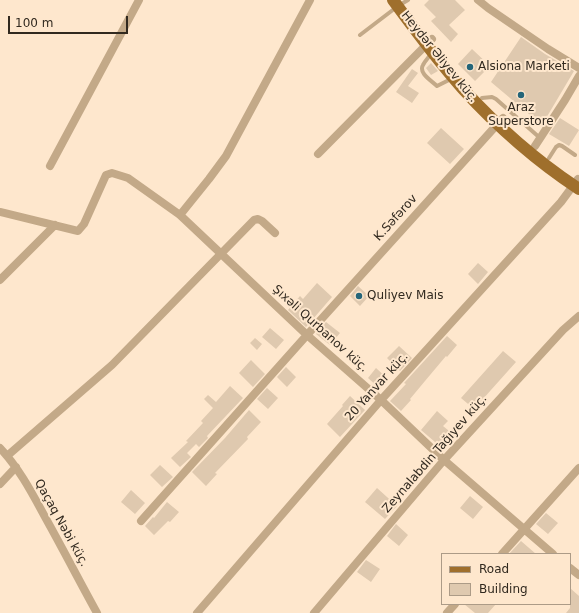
<!DOCTYPE html>
<meta charset="utf-8">
<style>
body{margin:0}
#map{position:relative;width:579px;height:613px;overflow:hidden;background:#fee7cd;font-family:"DejaVu Sans",sans-serif}
canvas{display:block}
.legend{position:absolute;left:441px;top:553px;width:130px;height:52px;box-sizing:border-box;background:#fee7cd;border:1px solid #ac9b87;margin:0;padding:5px 7px;list-style:none;font-size:12px;color:#31291f}
.legend li{display:flex;align-items:center;gap:8px;height:20px}
.legend b{width:20px;border:1px solid #ac9b87}
.scale{position:absolute;left:8px;top:16px;width:120px;height:18px;box-sizing:border-box;border:2px solid #31291f;border-top:0;padding-left:5px;font-size:12px;line-height:14px;white-space:nowrap;color:#31291f;-webkit-text-stroke:3px #fee7cd;paint-order:stroke}
</style>
<div id="map">
<canvas width="579" height="613"></canvas>
<ul class="legend">
<li><b style="height:5px;background:#9f6f2c"></b>Road</li>
<li><b style="height:11px;background:#dfc9af"></b>Building</li>
</ul>
<div class="scale">100 m</div>
</div>
<script>
const g = document.querySelector('canvas').getContext('2d');
g.lineJoin = 'round';
function fillPath(path, color) {
  g.fillStyle = color;
  g.fill(path, 'evenodd');
}
function trace(path, color, width, dash) {
  g.strokeStyle = color;
  g.lineWidth = width;
  g.lineCap = dash ? 'butt' : 'round';
  g.setLineDash(dash || []);
  g.stroke(path);
}
function write(font, color, halo, rows, align = 'center') {
  g.font = font + ' "DejaVu Sans",sans-serif';
  g.lineWidth = 4;
  g.setLineDash([]);
  g.textBaseline = 'middle';
  g.strokeStyle = halo;
  g.fillStyle = color;
  for (const [text, x, y, turn = 0] of rows) {
    g.save();
    g.translate(x, y);
    g.rotate((+turn || 0) * Math.PI / 180);
    g.textAlign = isNaN(turn) ? turn : align;
    if (halo) g.strokeText(text, 0, 0);
    g.fillText(text, 0, 0);
    g.restore();
  }
}
const building = new Path2D(`
 M429 0H455L465 10 449 25 458 34 451 42 431 21 436 17 424 5Z
 M521 37 545 54 574 71 542 125 491 82Z
 M472 49 490 66 475 81 458 64Z
 M431 63 438 71 431 75 426 68Z
 M412 69 418 73 408 86 419 93 412 103 396 92Z
 M560 118 579 130 569 146 549 134Z
 M441 128 464 149 450 164 427 143Z
 M478 263 488 272 478 284 468 274Z
 M317 283 332 297 306 327 288 310 300 296 303 299Z
 M358 286 369 296 360 306 350 296Z
 M326 322 340 333 330 345 316 334Z
 M270 328 284 340 276 349 262 337Z
 M447 336 457 345 447 357 446 356 425 381 410 399 411 400 401 411 390 401 406 384 404 383Z
 M255 338 262 344 257 350 250 343Z
 M399 346 412 358 400 371 387 358Z
 M503 351 516 362 474 409 461 398Z
 M251 360 265 374 253 387 239 373Z
 M286 367 296 377 287 387 277 377Z
 M376 368 388 379 380 389 368 378Z
 M230 386 243 398 207 436 208 438 199 447 196 444 187 453 191 457 180 467 171 458 188 442 186 441 203 423 201 421 213 408 204 399 208 395 216 402Z
 M267 388 278 398 268 409 257 399Z
 M350 396 365 410 340 437 327 424 343 406 342 405Z
 M249 410 261 422 247 437 248 439 215 473 217 474 206 486 192 472 225 438Z
 M437 411 448 421 443 426 454 435 442 448 421 430Z
 M160 465 173 477 162 487 150 475Z
 M377 488 397 506 385 519 365 502Z
 M131 490 145 503 135 514 121 502Z
 M470 496 483 507 473 519 460 508Z
 M167 502 179 512 170 522 168 521 154 535 145 526 153 517 154 518Z
 M546 513 558 523 548 534 536 524Z
 M396 524 408 535 399 546 387 536Z
 M521 541 536 554H509Z
 M366 560 380 569 371 582 357 572Z
 M570 588 579 596V613H566L570 608Z
 M464 604H496L488 613H475Z`);
const service = new Path2D(`
 M360 35 398 6 408 0
 M431 54C428 58 425 61 423 65 418 73 432 81 437 86L451 79
 M482 98 492 97 496 99 540 138
 M549 158 556 147 559 145 562 146 575 155`);
const minor = new Path2D(`
 M478 0 488 8 548 49 579 68
 M535 146 565 100 579 76
 M318 154 432 39
 M50 166 139 0
 M0 212 78 231 84 224 106 175 112 173 128 178 180 215 307 335 381 400 444 460 553 554
 M180 215 209 179 226 156 310 0
 M0 280 55 225
 M0 448C21 470 35 499 50 526 66 555 81 584 97 613
 M7 456 112 365 254 220 258 219 262 221 275 233
 M0 484 16 467
 M141 521 307 335 503 118
 M502 554 579 468
 M570 568 579 575
 M197 613 381 400 561 202 578 179
 M314 613 444 460 563 330 579 316
 M447 613 455 604`);
const primary = new Path2D(`
 M393 0C415 30 438 61 463 89 496 125 538 162 579 189`);
const markers = [
 [470,67,4,"#246579"],
 [521,95,4,"#246579"],
 [359,296,4,"#246579"]
];
const streetNames = [
 ["Heydər Əliyev küç.",439,57,51],
 ["K.Səfərov",396,218,-48],
 ["Şıxəli Qurbanov küç.",320,329,42],
 ["20 Yanvar küç.",377,387,-48],
 ["Zeynalabdin Tağıyev küç.",435,454,-49],
 ["Qaçaq Nəbi küç.",61,523,61]
];
const poiNames = [
 ["Alsiona Marketi",478,67],
 ["Araz",521,108,"center"],
 ["Superstore",521,122,"center"],
 ["Quliyev Mais",367,296]
];
fillPath(building, '#dfc9af');
trace(service, '#c3a988', 4);
trace(minor, '#c3a988', 8);
trace(primary, '#9f6f2c', 12);
for (const [x, y, r, color] of markers) {
  const dot = new Path2D();
  dot.arc(x, y, r, 0, 2 * Math.PI);
  g.fillStyle = color;
  g.fill(dot);
  trace(dot, '#fee7cd', 1.5);
}
write('12px', '#31291f', '#fee7cd', streetNames);
write('12px', '#31291f', '#fee7cd', poiNames, 'left');
</script>
